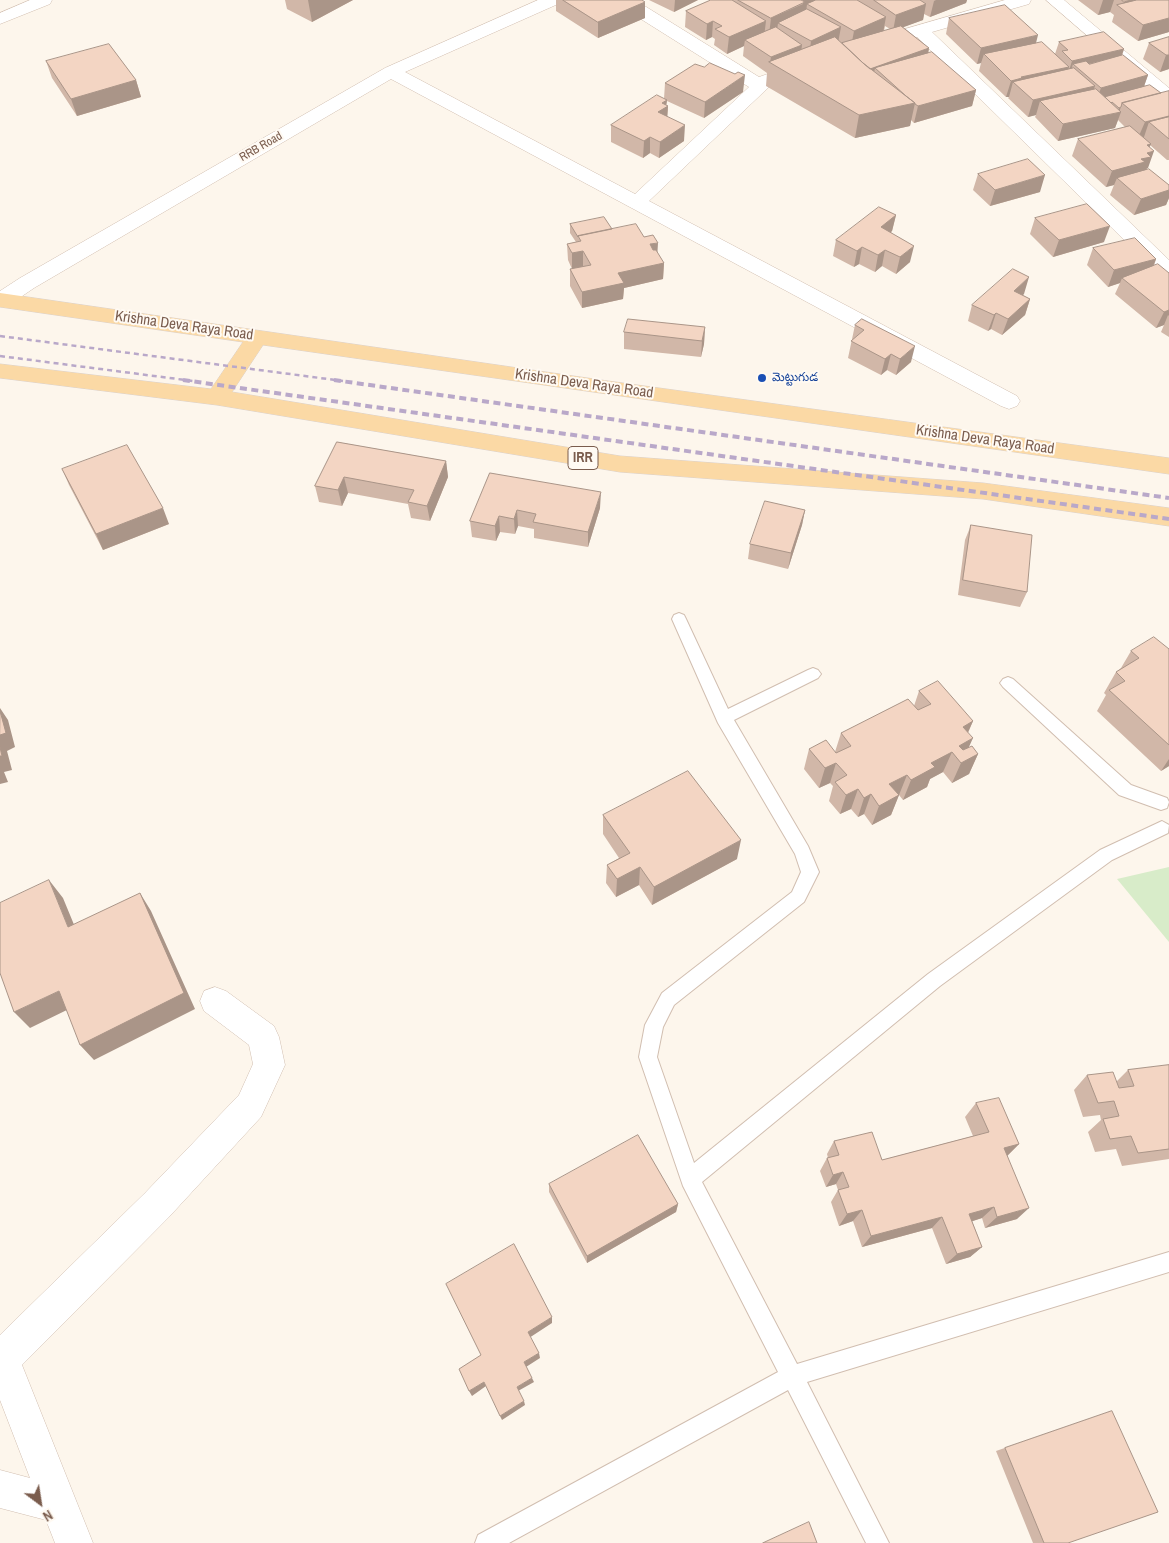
<!DOCTYPE html>
<meta charset="utf-8">
<style>
body{margin:0}
#map{position:relative;width:1169px;height:1543px;overflow:hidden;background:#fdf6ec;font-family:"Archivo Narrow",sans-serif}
canvas{display:block}
.north{position:absolute;left:15px;top:1478px;width:50px;height:50px;-webkit-text-stroke:4px #fffaf3;paint-order:stroke;rotate:149deg;font-size:14px;font-weight:700;line-height:20px;text-align:center;color:#7a5c4d}
.north::after{content:'';display:block;margin:auto;width:18px;height:22px;background:#7a5c4d;clip-path:polygon(50% 0,100% 100%,50% 72%,0 100%)}
</style>
<div id="map">
<canvas width="1169" height="1543"></canvas>
<div class="north">N</div>
</div>
<script>
const g = document.querySelector('canvas').getContext('2d');
g.lineJoin = 'round';
function fillPath(path, color) {
  g.fillStyle = color;
  g.fill(path, 'evenodd');
}
function trace(path, color, width, dash) {
  g.strokeStyle = color;
  g.lineWidth = width;
  g.lineCap = dash ? 'butt' : 'round';
  g.setLineDash(dash || []);
  g.stroke(path);
}
function write(font, color, halo, rows, align = 'center') {
  g.font = font + ' "Archivo Narrow","Noto Sans Telugu",sans-serif';
  g.lineWidth = 4;
  g.setLineDash([]);
  g.textBaseline = 'middle';
  g.strokeStyle = halo;
  g.fillStyle = color;
  for (const [text, x, y, turn = 0] of rows) {
    g.save();
    g.translate(x, y);
    g.rotate((+turn || 0) * Math.PI / 180);
    g.textAlign = isNaN(turn) ? turn : align;
    if (halo) g.strokeText(text, 0, 0);
    g.fillText(text, 0, 0);
    g.restore();
  }
}
const green = new Path2D(`
 M1169 867V942L1117 879Z`);
const lane = new Path2D(`
 M679 613 684 615 686 619 728 709 808 670 813 668 818 670 821 674 818 678 734 720 808 846 819 872 804 902 674 1005 663 1027 657 1057 694 1163 928 974 1100 850 1162 821 1169 825 1168 833 1112 860 940 986 702 1182 797 1364 1169 1252V1272L807 1382 889 1543H866L788 1390 509 1543H475L478 1535 778 1372 683 1186 639 1057 645 1025 662 993 792 892 801 872 795 854 718 723 672 619 674 615Z
 M1008 677 1013 679 1131 785 1167 798 1169 802 1167 808 1161 810 1119 795 1003 687 1000 683 1003 679Z`);
const street = new Path2D(`
 M30 0H52L50 4 0 24V13Z
 M538 0H560L558 4 405 72 635 194 749 87 617 4 615 0H635L759 77 796 64 802 63 808 64 811 68 808 72 771 85 649 201 1017 396 1020 401 1017 406 1009 409 1001 406 391 79 34 288 9 305 0 306V291L20 278 385 68Z
 M1005 0H1031L1029 4 932 32 1169 260V278L1162 277 917 37 873 49 867 48 864 44 867 40Z
 M1046 0H1064L1169 88V102L1163 101Z
 M215 987 226 991 274 1026 279 1037 285 1065 261 1117 169 1217 22 1365 93 1543H55L46 1520 0 1508V1470L30 1478 0 1400V1335L145 1193 239 1095 253 1064 249 1045 204 1011 200 1001 204 991Z`);
const primary = new Path2D(`
 M0 293 608 381 1169 458V474L263 345 232 392 620 456 983 483 1169 508V526L983 499 620 472 217 405 0 378V364L211 389 243 342 0 307Z`);
const railFar1 = new Path2D(`
 M0 336 343 381
 M0 356 193 381`);
const rail = new Path2D(`
 M183 380 1169 519
 M334 380 1169 498`);
const wall = new Path2D(`
 M285 0H353L312 22 287 9Z
 M556 0H642L645 18 598 38 556 11Z
 M649 0H698L674 12Z
 M711 0H967L966 3 930 17 924 14 923 20 903 27 929 48 928 54 976 90 972 106 914 123 911 120 910 126 855 138 766 86 767 73 743 56 744 46 727 54 714 45 715 39 712 37 706 40 685 27 686 11ZM885 26 890 29 884 31Z
 M1078 0H1169V32L1138 41 1112 22 1114 15 1110 12 1098 15Z
 M949 18 1036 43 1055 54 1059 42 1124 49 1122 56 1148 75 1144 86 1161 93 1169 91V160H1167L1150 145 1149 147 1148 168 1146 169 1169 185V198L1166 205 1134 215 1110 195 1114 185 1106 187 1072 156 1078 139 1125 127 1118 120 1115 128 1058 141 1035 117 1036 115 1028 117 1008 98 1009 97H1006L979 71 981 63 977 64 946 34Z
 M1169 37V69L1160 72 1143 59 1149 43Z
 M46 61 136 80 141 97 77 116 52 78Z
 M665 83 743 92 704 118 667 101 666 105 668 106 667 117 684 141 659 158 650 153 643 158 611 142V125L664 99Z
 M978 174 1040 192 990 206 973 190Z
 M896 215 892 231 891 232 910 262 896 274 882 266 875 272 859 264 854 267 833 256 836 240Z
 M1035 218 1104 242 1053 257 1030 234Z
 M570 224 612 229 644 237 657 252 664 263 663 279 624 288 623 299 582 308 570 286V269H572L568 260 567 244 576 242 570 233Z
 M1093 248 1156 259 1154 266 1169 273V337L1161 332 1164 325 1156 328 1115 294 1120 283 1108 287 1087 265Z
 M1024 294 1023 295 1030 299 1025 315 1002 335 991 329 988 331 968 321 972 305Z
 M862 319 911 362 896 375 887 370 881 375 848 358 855 325Z
 M705 327 704 344 701 357 624 349V332Z
 M337 442 446 461 448 477 430 521 411 518 408 504 348 493 342 506 319 502 315 486Z
 M62 469 169 524 103 550 69 485Z
 M490 473 600 508 588 547 534 538V529L518 526 515 534 500 532 496 541 472 537 470 521Z
 M805 510 802 525 788 569 748 559 750 544Z
 M971 525 1027 592 1020 607 958 595 965 540Z
 M1169 649V766L1161 771 1097 711 1106 695 1104 693 1116 672 1121 668 1131 651Z
 M919 691 973 721 968 733 969 747 978 754 969 774 952 783 943 772 930 779 927 787 903 800 899 795 891 815 872 825 864 814 858 817 851 809 840 814 829 801 833 786 830 783 819 788 804 769 809 749 835 752 841 733 914 706Z
 M603 815 737 859 652 905 639 885 616 897 606 883 607 865 619 858 603 834Z
 M1169 1065V1159L1122 1166 1116 1149 1095 1152 1088 1132 1101 1120 1100 1115 1083 1117 1074 1090 1087 1075 1117 1081 1128 1070Z
 M976 1103 1019 1144 1007 1156 1017 1219 985 1228 982 1218 972 1221 982 1247 970 1257 946 1264 932 1228 862 1247 853 1221 839 1226 831 1202 838 1190 836 1184 826 1187 820 1171 827 1158H828L827 1154 834 1141 882 1160 973 1136 965 1117Z
 M549 1184 678 1204 676 1212 587 1263 549 1192Z
 M1112 1411 1068 1543H1033L996 1451Z`);
const shadedWall = new Path2D(`
 M308 0H353L312 22Z
 M675 0H698L674 12Z
 M803 0H828L807 4 806 14 778 23 777 31 769 35 771 18 803 4Z
 M936 0H967L966 3 930 17 934 1Z
 M1103 0H1114L1110 12 1098 15Z
 M1131 0H1161L1122 9 1124 2Z
 M645 2V18L598 38V22Z
 M926 4 923 20 893 31 896 15Z
 M886 17 883 33 851 47 854 31Z
 M1169 18V32L1138 41 1143 25Z
 M713 21 712 37 706 40 707 24Z
 M766 21 764 37 745 40 744 46 727 54 729 37Z
 M841 27 838 43 809 58 811 41Z
 M1038 35 1034 51 984 54 981 63 977 64 981 48Z
 M802 45 800 61 770 63 771 57Z
 M929 48 926 65 875 68 872 83 868 69Z
 M1124 49 1118 65 1073 64 1069 77H1067L1072 61Z
 M1166 55H1169V69L1160 72Z
 M1069 67 1064 83 1013 82 1009 97H1006L1011 81 1021 77Z
 M745 75 743 92 704 118 705 102Z
 M1148 75 1142 92 1095 104 1101 88Z
 M136 80 141 97 77 116 71 99Z
 M1095 86 1089 103 1040 101 1036 115 1028 117 1033 100Z
 M976 90 972 106 914 123 918 106Z
 M667 100 666 107 668 106 667 122 658 112 662 103Z
 M915 103 910 126 855 138 859 115Z
 M1121 107 1119 112H1121L1115 128 1058 141 1063 124 1117 113 1119 108Z
 M1169 116V131L1149 122 1144 137 1138 138 1145 122Z
 M685 125 684 141 659 158 660 142Z
 M650 137V153L643 158 644 141Z
 M1151 144 1145 158 1147 153 1154 151 1148 168H1147L1145 173 1117 178 1114 185 1106 187 1112 171 1147 145Z
 M1045 175 1040 192 990 206 995 190Z
 M1169 190V198L1166 205 1134 215 1141 199Z
 M896 215 892 231 877 243 881 227Z
 M1110 226 1104 242 1053 257 1059 240Z
 M658 243 657 259 650 244Z
 M914 246 910 262 896 274 900 257Z
 M862 247 859 264 854 267 857 251Z
 M885 250 882 266 875 272 878 255Z
 M583 251V267L572 269V253Z
 M1156 259 1149 276 1122 278 1120 283 1108 287 1114 270Z
 M664 263 663 279 624 288 623 299 582 308V292L618 273Z
 M1029 277 1024 294 1009 307 1014 291Z
 M1030 299 1025 315 1002 335 1008 319Z
 M1169 310V316L1168 315 1164 325 1156 328 1164 312Z
 M996 313 991 329 988 331 994 315Z
 M705 327 704 344 701 357 702 341Z
 M915 346 911 362 896 375 900 359Z
 M891 354 887 370 881 375 885 359Z
 M446 461 448 477 430 521 427 506Z
 M344 477 348 493 342 506 338 490Z
 M601 492 600 508 588 547V532Z
 M163 508 169 524 103 550 96 534Z
 M517 510 518 526 515 534 514 519Z
 M805 510 802 525 788 569 791 553Z
 M499 516 500 532 496 541 495 526Z
 M0 708 8 720 15 747 7 751 12 770 4 772 8 782 0 784Z
 M973 721 964 741 963 727Z
 M973 738 964 758 959 746Z
 M952 752 943 772 930 779 927 787 903 800 911 780 931 763Z
 M978 754 969 774 952 783 961 763Z
 M1169 759V766L1161 771Z
 M836 763 830 783 819 788 825 768Z
 M907 775 899 795 882 804 889 784Z
 M858 789 851 809 840 814 846 795Z
 M871 794 864 814 858 817 864 798Z
 M899 795 891 815 872 825 879 806Z
 M741 840 737 859 652 905 654 887Z
 M640 867 639 885 616 897 617 879Z
 M49 880 63 898 82 944 68 927Z
 M140 893 151 911 195 1009 94 1060 80 1045Z
 M59 991 73 1007 30 1028 14 1012Z
 M1019 1144 1007 1156 1004 1148Z
 M843 1172 836 1184 826 1187 833 1175Z
 M678 1204 676 1212 587 1263V1256Z
 M994 1207 982 1218 958 1226 969 1214Z
 M1029 1208 1017 1219 985 1228 997 1217Z
 M862 1210 853 1221 839 1226 847 1214Z
 M942 1217 932 1228 862 1247 871 1236Z
 M982 1247 970 1257 946 1264 957 1254Z
 M552 1317V1323L529 1338 528 1332Z
 M539 1353 540 1358 526 1367 524 1362Z
 M532 1378 534 1382 518 1391 517 1387Z
 M484 1382 486 1386 472 1396 469 1391Z
 M524 1401 525 1405 502 1420 500 1416Z`);
const building = new Path2D(`
 M563 0H642L645 2 598 22Z
 M711 0H732L766 21 729 37 715 29 722 26 713 21 707 24 686 11Z
 M738 0H801L805 2 771 18Z
 M816 0H857L886 17 854 31 807 4Z
 M874 0H920L926 4 896 15Z
 M1122 0H1131L1124 2Z
 M1137 0H1169V18L1143 25 1117 5Z
 M1005 5 1038 35 981 48 949 18Z
 M807 9 841 27 811 41 778 23Z
 M901 26 929 48 870 69 863 63 842 43Z
 M776 27 802 45 771 57 745 40Z
 M1104 32 1124 49 1072 61 1062 51 1068 50 1059 42Z
 M835 37 863 63 915 103 859 115 769 62Z
 M1169 37V55H1166L1149 43Z
 M1042 42 1069 67 1021 77 1022 78 1011 81 984 54Z
 M109 44 136 80 71 99 46 61Z
 M932 52 976 90 918 106 915 104V103L906 96 875 68Z
 M1123 55 1148 75 1101 88 1073 64 1086 61 1089 64Z
 M710 63 735 74 738 72 745 75 705 102 665 83 695 64 704 67Z
 M1074 68 1095 86 1033 100 1013 82Z
 M1150 85 1161 93 1122 103 1121 107 1119 108 1112 102 1111 103 1105 97Z
 M1096 89 1121 112 1063 124 1040 101Z
 M1169 91V116L1145 122 1122 103Z
 M657 95 667 100 662 103 668 106 658 112 685 125 660 142 650 137 644 141 611 125Z
 M1169 117V139L1149 122Z
 M1130 126 1151 144 1147 145 1154 151 1147 153 1151 157 1141 159 1145 162 1112 171 1078 139Z
 M1028 159 1045 175 995 190 978 174Z
 M1149 169 1169 185V190L1141 199 1117 178Z
 M1087 204 1110 226 1059 240 1035 218Z
 M879 207 896 215 881 227 914 246 900 257 885 250 878 255 862 247 857 251 836 240Z
 M604 217 612 229 578 236V237L570 224Z
 M636 224 644 237 653 235 658 243 650 244 653 250H656L664 263 618 273 624 283 582 292 570 269 591 265 583 251 572 253 567 244 581 241 578 236Z
 M1135 238 1156 259 1114 270 1093 248Z
 M1158 264 1169 273V310L1164 312 1122 278Z
 M1013 269 1029 277 1014 291 1030 299 1008 319 996 313 994 315 972 305Z
 M628 319 705 327 702 341 624 332Z
 M862 319 915 346 900 359 891 354 885 359 851 341 864 330 855 325Z
 M337 442 446 461 427 506 408 502 414 490 344 477 338 490 315 486Z
 M127 445 163 508 96 534 62 469Z
 M490 473 601 492 588 532 533 522 536 514 517 510 514 519 499 516 495 526 470 521Z
 M765 501 805 510 791 553 750 544Z
 M971 525 1032 535 1027 592 963 580Z
 M1154 637 1169 649V745L1109 690 1125 681 1116 672 1139 658 1131 651Z
 M938 681 973 721 963 727 973 738 959 746 963 750 972 746 978 754 961 763 952 752 931 763 935 767 911 780 907 775 889 784 899 795 879 806 871 794 864 798 858 789 846 795 835 782 847 775 836 763 825 768 809 749 826 740 836 753 851 746 841 733 908 699 918 710 931 704 919 691Z
 M0 711 6 733 0 735Z
 M0 747 2 756H0Z
 M688 771 741 840 654 887 640 867 617 879 607 865 630 853 603 815Z
 M49 880 68 927 140 893 184 993 80 1045 59 991 14 1012 0 973V903Z
 M1169 1065V1149L1138 1153 1131 1136 1110 1139 1103 1119 1119 1116 1114 1101 1098 1103 1087 1075 1113 1072 1119 1088 1134 1086 1128 1070Z
 M999 1098 1019 1144 1004 1148 1029 1208 997 1217 994 1207 969 1214 982 1247 957 1254 942 1217 871 1236 862 1210 847 1214 838 1190 849 1187 843 1172 833 1175 827 1158 839 1155 834 1141 872 1132 882 1160 989 1132 976 1103Z
 M638 1135 678 1204 587 1256 549 1184Z
 M514 1244 552 1317 528 1332 539 1353 524 1362 532 1378 517 1387 524 1401 500 1416 484 1382 469 1391 459 1369 481 1355 446 1284Z
 M1112 1411 1158 1512 1068 1543H1044L1005 1448Z
 M809 1522 817 1543H763Z`);
const markers = [
 [762,378,5,"#1a4fb4"]
];
const farStreetnames = [
 ["RRB Road",261,147,-30]
];
const farTransitnames = [
 ["మెట్టుగుడ",772,378]
];
const shields = [
 [583,458,30]
];
const shieldNames = [
 ["IRR",583,458]
];
const streetNames = [
 ["Krishna Deva Raya Road",184,326,8],
 ["Krishna Deva Raya Road",584,384,8],
 ["Krishna Deva Raya Road",985,440,8]
];
fillPath(green, '#d8ecc9');
trace(lane, '#d1beb0', 2);
trace(street, '#d1beb0', 1);
trace(primary, '#dad1cd', 1);
fillPath(lane, '#fff');
fillPath(street, '#fff');
fillPath(primary, '#fbd9a5');
trace(railFar1, '#b9a8c9', 2.5, [5, 4]);
trace(rail, '#b9a8c9', 4, [7, 4.5]);
fillPath(wall, '#d1b7a8');
fillPath(shadedWall, '#aa9588');
fillPath(building, '#f3d5c3');
trace(building, '#aa9588', 1);
for (const [x, y, r, color] of markers) {
  const dot = new Path2D();
  dot.arc(x, y, r, 0, 2 * Math.PI);
  g.fillStyle = color;
  g.fill(dot);
  trace(dot, '#fffaf3', 2);
}
write('12px', '#7a5c4d', '#fffaf3', farStreetnames);
write('12px', '#164399', '#fffaf3', farTransitnames, 'left');
for (const [x, y, w] of shields) {
  const box = new Path2D();
  box.roundRect(x - w / 2, y - 11.5, w, 23, 4);
  g.fillStyle = '#fffaf3';
  g.fill(box);
  trace(box, '#7a5c4d', 1);
}
write('bold 14px', '#7a5c4d', null, shieldNames);
write('15px', '#7a5c4d', '#fffaf3', streetNames);
</script>
